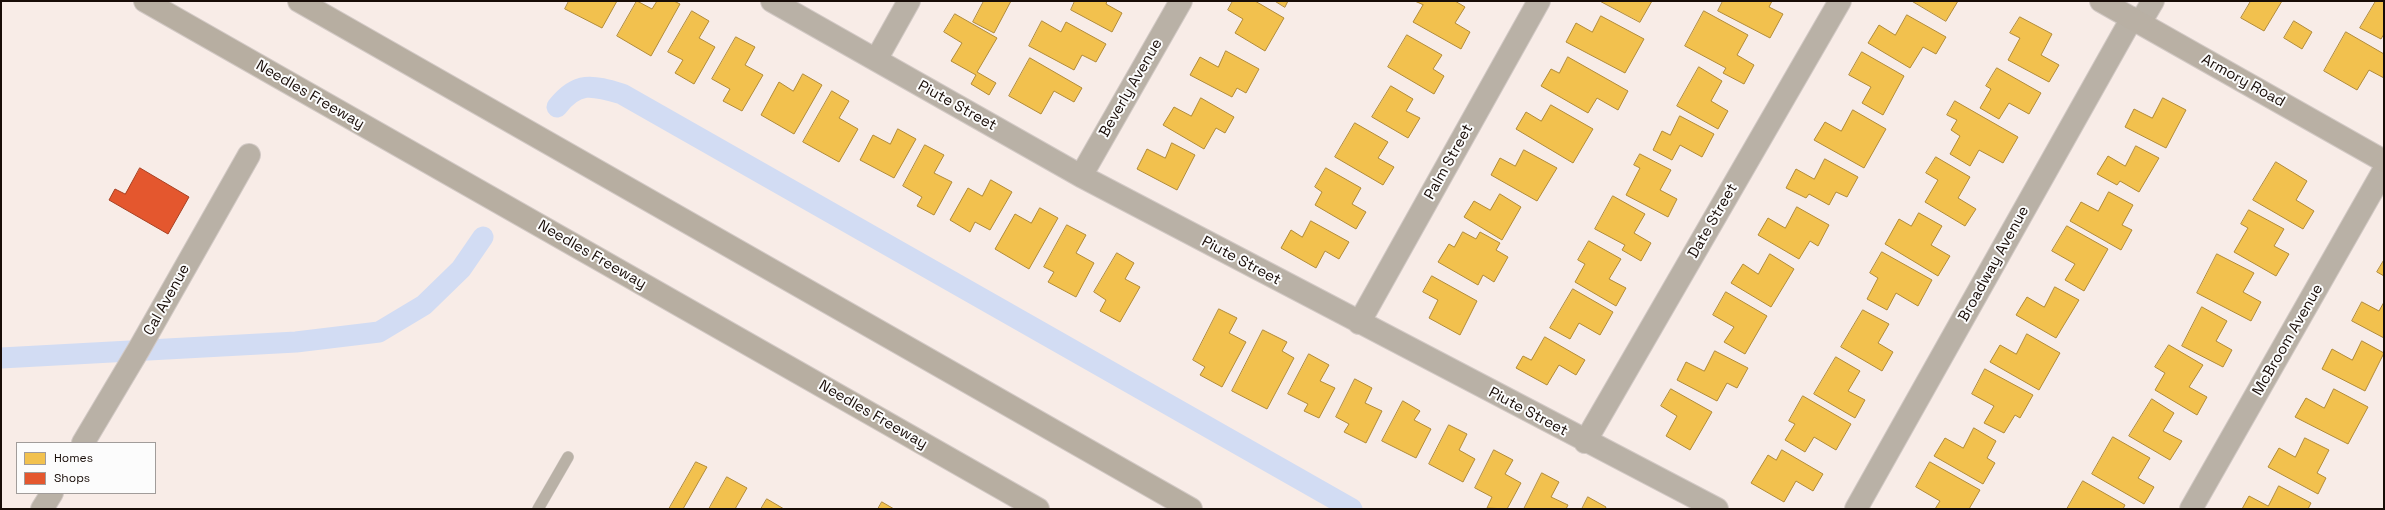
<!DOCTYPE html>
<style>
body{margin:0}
#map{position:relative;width:2385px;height:510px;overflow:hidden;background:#f8ece7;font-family:"Space Grotesk",sans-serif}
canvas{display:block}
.frame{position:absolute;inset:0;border:2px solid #180c07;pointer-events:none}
.legend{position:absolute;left:16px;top:442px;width:140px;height:52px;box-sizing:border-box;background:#fcfcfc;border:1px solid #a19c9a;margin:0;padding:5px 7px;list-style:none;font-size:12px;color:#180c07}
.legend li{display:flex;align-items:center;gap:8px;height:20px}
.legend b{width:20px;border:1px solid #a19c9a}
</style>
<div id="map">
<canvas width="2385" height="510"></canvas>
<div class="frame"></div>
<ul class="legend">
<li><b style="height:11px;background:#f2c14e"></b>Homes</li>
<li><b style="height:11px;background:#e4572e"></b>Shops</li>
</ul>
</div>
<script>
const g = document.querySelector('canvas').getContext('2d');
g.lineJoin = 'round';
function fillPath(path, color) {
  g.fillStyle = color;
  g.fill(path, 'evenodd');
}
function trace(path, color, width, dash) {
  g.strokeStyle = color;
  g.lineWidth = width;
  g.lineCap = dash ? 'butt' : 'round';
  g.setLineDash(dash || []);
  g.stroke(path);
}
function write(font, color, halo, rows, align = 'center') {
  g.font = font + ' "Space Grotesk",sans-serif';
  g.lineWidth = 4;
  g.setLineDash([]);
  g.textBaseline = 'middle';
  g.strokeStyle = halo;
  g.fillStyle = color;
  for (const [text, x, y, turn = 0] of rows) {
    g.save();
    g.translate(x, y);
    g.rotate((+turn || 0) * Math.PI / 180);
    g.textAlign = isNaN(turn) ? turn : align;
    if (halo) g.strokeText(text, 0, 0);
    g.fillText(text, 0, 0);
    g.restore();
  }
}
const homes = new Path2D(`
 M569 1H617L602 28 565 9Z
 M637 1 652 9 657 1H674L680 4 651 56 617 36Z
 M984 1H1011L994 33 973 22Z
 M1075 1H1107L1106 4 1122 13 1112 32 1071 10Z
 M1233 1H1255L1284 18 1265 51 1235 33 1243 19 1228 10Z
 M1275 1H1288L1285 7Z
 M1415 1H1455L1465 7 1455 23 1470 32 1461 49 1413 22 1423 5Z
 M1600 1H1652L1640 22Z
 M1723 1H1772L1769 7 1783 14 1770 38 1718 11Z
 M1912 1H1958L1946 21Z
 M2251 1H2282L2264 31 2241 18Z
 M2376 1H2384V34L2381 39 2360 28Z
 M692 11 709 21 699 38 715 47 694 84 675 73 683 60 668 52Z
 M1704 11 1748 35 1737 55 1754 65 1744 84 1723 73 1726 68 1685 46Z
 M955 14 997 38 977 72 996 83 989 95 971 84 976 75 951 61 962 43 944 32Z
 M1907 15 1946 37 1936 54 1923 47 1910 68 1868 43 1879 25 1895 35Z
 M1601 16 1644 39 1625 73 1566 42 1576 23 1592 32Z
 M2020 17 2052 34 2041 55 2059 65 2049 82 2008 60 2020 38 2010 33Z
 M1042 21 1061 32 1066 22 1106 44 1096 62 1082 55 1074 70 1029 46Z
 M2294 21 2312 32 2302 49 2284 38Z
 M2346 32 2384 54V78L2369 70 2357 90 2324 71Z
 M1407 35 1442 55 1433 69 1444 76 1434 94 1388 67Z
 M736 37 755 47 745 65 763 75 742 111 723 101 730 89 712 79Z
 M1226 51 1259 69 1246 93 1237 88 1232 97 1190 75 1200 57 1218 67Z
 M1862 52 1904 76 1883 115 1862 103 1871 87 1849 75Z
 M1568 57 1628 91 1618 110 1597 98 1588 113 1541 86 1551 69 1559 73Z
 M1030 58 1082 88 1074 102 1054 91 1041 114 1009 96Z
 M1699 67 1722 81 1711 101 1728 111 1718 129 1677 106Z
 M1997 68 2041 93 2029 114 2009 103 1999 119 1980 108 1991 89 1986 86Z
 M803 74 822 85 794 134 761 115 779 82 793 91Z
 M1391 86 1413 99 1406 111 1420 118 1408 138 1372 117Z
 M832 91 849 101 839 118 858 129 839 162 803 142Z
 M1201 98 1234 117 1225 133 1216 128 1204 149 1163 125 1174 107 1191 116Z
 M2163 98 2186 110 2166 148 2125 127 2134 109 2152 118Z
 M1955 101 2018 137 2003 163 1979 150 1970 166 1950 154 1960 136 1951 130 1957 120 1947 115Z
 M1551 105 1593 129 1573 163 1516 129 1526 112 1541 121Z
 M1853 110 1886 129 1864 168 1814 140 1825 122 1841 131Z
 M1680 116 1714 134 1702 157 1680 145 1672 160 1653 150 1662 131 1670 135Z
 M1355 123 1388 142 1378 158 1394 167 1383 185 1335 157Z
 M898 129 916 139 894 178 860 160 873 135 890 144Z
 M1172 143 1195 155 1177 190 1137 169 1147 149 1165 158Z
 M925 145 944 155 934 173 952 182 934 215 917 206 922 197 903 186Z
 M2136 146 2159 158 2139 192 2120 181 2117 185 2097 174 2108 156 2125 166Z
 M1524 150 1557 168 1537 201 1491 175 1500 158 1515 166Z
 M1640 154 1671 170 1660 190 1677 199 1668 217 1626 195 1640 168 1634 165Z
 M1936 157 1970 177 1958 198 1976 209 1965 226 1925 202 1938 180 1926 173Z
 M1825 159 1858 177 1847 197 1836 192 1829 205 1809 194 1806 198 1786 188 1796 169 1814 179Z
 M2276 162 2307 181 2296 200 2314 211 2303 229 2253 200Z
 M1326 168 1361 188 1352 204 1366 212 1356 229 1315 205 1322 192 1315 187Z
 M991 180 1012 192 990 230 975 222 970 232 950 220 968 188 982 196Z
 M2109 192 2133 205 2122 225 2132 230 2121 250 2070 221 2081 202 2098 211Z
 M1500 194 1521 207 1502 240 1464 217 1474 201 1490 210Z
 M1613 196 1645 214 1634 233 1651 243 1641 261 1622 250 1625 245 1595 229Z
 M1797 207 1829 225 1818 246 1810 241 1799 259 1758 235 1768 218 1785 228Z
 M1040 208 1058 218 1029 269 995 249 1015 214 1031 223Z
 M2249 210 2284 229 2274 246 2289 254 2276 276 2234 252 2248 228 2241 224Z
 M1919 213 1942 226 1931 245 1950 256 1938 276 1885 244 1899 219 1911 226Z
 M1311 221 1349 242 1339 259 1325 251 1316 268 1281 248 1291 230 1302 237Z
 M1067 225 1086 235 1076 253 1094 263 1076 297 1048 282 1054 272 1044 267Z
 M2067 226 2108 249 2084 291 2065 280 2075 264 2052 251Z
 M1463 232 1476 239 1480 232 1500 243 1496 250 1508 257 1494 282 1483 275 1478 285 1438 262 1449 244 1454 247Z
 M1589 241 1621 259 1609 279 1626 288 1616 306 1575 282 1585 264 1578 260Z
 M1882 252 1932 280 1918 306 1896 293 1887 310 1867 299 1878 278 1870 273Z
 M1117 253 1134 263 1125 279 1140 287 1120 322 1100 311 1106 300 1094 292Z
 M1770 254 1794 269 1771 307 1731 283 1743 264 1758 274Z
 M2217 254 2254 273 2243 292 2261 302 2251 321 2197 293Z
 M2384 260V276L2377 272Z
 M1432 276 1477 301 1460 335 1429 318 1438 300 1423 292Z
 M2055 287 2079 300 2056 338 2016 315 2027 297 2044 307Z
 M1573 289 1613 312 1600 335 1579 323 1570 339 1550 328Z
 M1726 292 1767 316 1745 354 1724 342 1734 327 1713 315Z
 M2362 302 2379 311 2384 302V338L2352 321Z
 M2202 307 2227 321 2216 341 2232 350 2223 367 2182 346Z
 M1219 309 1237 318 1229 333 1246 342 1222 387 1200 375 1205 367 1193 360Z
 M1863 310 1889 324 1878 343 1893 352 1882 371 1841 347Z
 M1263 330 1287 342 1282 351 1294 358 1267 409 1232 391Z
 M2027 334 2060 353 2039 390 1990 362 2000 345 2016 354Z
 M1545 337 1585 360 1576 375 1559 365 1547 385 1516 368 1523 356 1531 360Z
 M2362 341 2384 353 2365 391 2322 369 2332 349 2352 360Z
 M2169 345 2203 365 2189 387 2207 397 2197 415 2155 390 2165 373 2155 367Z
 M1715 351 1748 368 1737 388 1727 383 1717 401 1677 380 1686 362 1704 371Z
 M1309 354 1329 365 1320 381 1335 388 1319 418 1304 411 1308 404 1288 394Z
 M1836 357 1860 371 1848 391 1865 400 1855 418 1814 394Z
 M1985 369 2033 395 2020 418 2015 415 2004 433 1984 423 1994 406 1972 394Z
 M1355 379 1372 388 1365 403 1382 411 1366 443 1344 432 1349 424 1336 417Z
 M1671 389 1712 412 1690 450 1666 436 1677 416 1661 406Z
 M2334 389 2368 407 2348 444 2295 417 2306 398 2324 408Z
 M1803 396 1851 424 1836 450 1814 437 1805 452 1785 440 1795 424 1789 421Z
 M2152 399 2174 413 2163 431 2182 441 2170 460 2129 436Z
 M1403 401 1420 411 1414 420 1431 429 1416 458 1382 441Z
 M1449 425 1467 434 1459 450 1475 459 1463 482 1429 464Z
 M1974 428 1996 441 1987 458 1995 463 1983 484 1934 456 1945 438 1963 448Z
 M2113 437 2150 458 2138 478 2154 487 2144 504 2092 474Z
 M2305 438 2329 450 2317 473 2326 478 2318 494 2268 467 2279 448 2295 457Z
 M1494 450 1513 460 1505 474 1521 483 1507 509 1487 508 1492 497 1475 488Z
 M1782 450 1823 474 1813 491 1796 481 1784 502 1751 483 1768 455 1776 460Z
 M696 462 707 467 683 509H669Z
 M1930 462 1980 490 1969 509H1935L1940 501 1916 487Z
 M1542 473 1559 482 1551 497 1568 505 1566 509H1524Z
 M727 477 747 488 735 509H709Z
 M2083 481 2125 505 2123 509H2067Z
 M2279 486 2311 503 2308 509H2242L2249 496 2268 506Z
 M1588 497 1606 507 1605 509H1582Z
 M767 499 784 509H761Z
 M882 502 894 509H878Z`);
const shops = new Path2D(`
 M140 168 189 197 168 234 109 200 115 189 125 194Z`);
const canal = new Path2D(`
 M557 107C577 81 592 85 622 94L1352 509
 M1 358 296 342 379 332 424 305 461 269 483 237`);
const service = new Path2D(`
 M538 509 568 457`);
const minor = new Path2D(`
 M772 1 1081 176 1717 509
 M876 60 909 1
 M1081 176 1181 1
 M1359 323 1539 1
 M1585 442 1840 1
 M83 443 139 349 249 155
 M42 509 52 493
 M1856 509 2132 18
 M2191 509 2384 170`);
const tertiary = new Path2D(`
 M2140 23 2153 1`);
const secondary = new Path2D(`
 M2101 1 2384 161`);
const motorway = new Path2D(`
 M145 1 1038 509
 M299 1 1191 509`);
const streetNames = [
 ["Armory Road",2243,81,29],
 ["Beverly Avenue",1131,88,-60],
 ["Needles Freeway",310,95,30],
 ["Piute Street",957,106,29],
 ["Palm Street",1449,162,-61],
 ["Date Street",1713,221,-60],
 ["Needles Freeway",592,255,30],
 ["Piute Street",1241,261,28],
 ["Broadway Avenue",1994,264,-61],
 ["Cal Avenue",167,300,-61],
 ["McBroom Avenue",2288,340,-60],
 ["Piute Street",1528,412,28],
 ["Needles Freeway",873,415,30]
];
fillPath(homes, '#f2c14e');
trace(homes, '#b18b39', 1);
fillPath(shops, '#e4572e');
trace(shops, '#a74022', 1);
trace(canal, '#d2dcf3', 21);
trace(service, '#d2c9c5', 12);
trace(minor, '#d2c9c5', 24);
trace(tertiary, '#d2c9c5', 24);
trace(secondary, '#d2c9c5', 24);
trace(motorway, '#d2c9c5', 24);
trace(service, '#b9b1a6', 11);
trace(minor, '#b9b1a6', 22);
trace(tertiary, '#b9b1a6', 22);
trace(secondary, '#b9b0a4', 22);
trace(motorway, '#b7aea1', 22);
write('15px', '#180c07', '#fcfcfc', streetNames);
</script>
